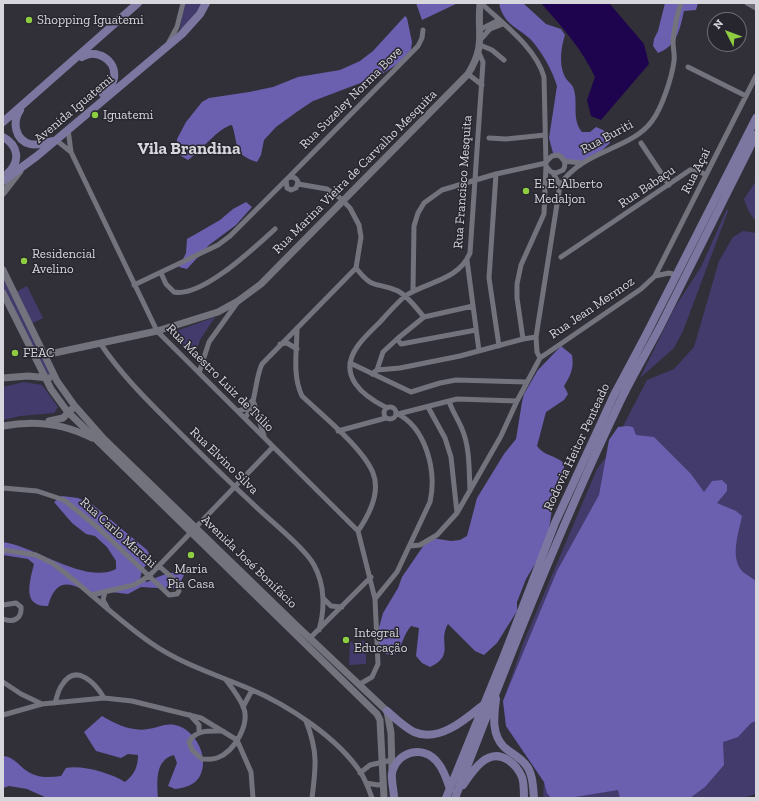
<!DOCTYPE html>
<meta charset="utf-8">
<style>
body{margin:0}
#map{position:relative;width:759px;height:801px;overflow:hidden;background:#313039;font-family:"Zilla Slab",serif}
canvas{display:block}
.frame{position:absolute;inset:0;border:4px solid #d7d6dc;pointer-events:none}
.north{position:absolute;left:707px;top:12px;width:40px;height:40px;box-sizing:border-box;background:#27262f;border:1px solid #6d6c74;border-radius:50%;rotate:312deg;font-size:11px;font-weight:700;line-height:16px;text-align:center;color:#d7d6dc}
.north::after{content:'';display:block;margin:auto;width:14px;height:18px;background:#8ecd42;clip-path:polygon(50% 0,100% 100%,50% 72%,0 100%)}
</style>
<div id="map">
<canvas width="759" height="801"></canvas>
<div class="frame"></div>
<div class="north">N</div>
</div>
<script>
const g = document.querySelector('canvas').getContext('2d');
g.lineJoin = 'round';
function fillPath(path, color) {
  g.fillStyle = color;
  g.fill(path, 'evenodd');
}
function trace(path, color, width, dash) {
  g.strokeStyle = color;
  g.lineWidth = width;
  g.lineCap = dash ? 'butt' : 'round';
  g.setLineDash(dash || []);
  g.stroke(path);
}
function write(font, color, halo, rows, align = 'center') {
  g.font = font + ' "Zilla Slab",serif';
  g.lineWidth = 3;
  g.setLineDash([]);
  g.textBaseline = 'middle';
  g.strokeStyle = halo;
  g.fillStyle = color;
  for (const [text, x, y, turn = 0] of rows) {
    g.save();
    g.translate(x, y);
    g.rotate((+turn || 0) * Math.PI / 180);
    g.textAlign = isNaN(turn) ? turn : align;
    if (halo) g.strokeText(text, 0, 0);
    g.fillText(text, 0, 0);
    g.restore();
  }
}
const green = new Path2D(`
 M184 3H203L182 29H180Z
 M756 181V222L748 210 744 199Z
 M727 209 728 211 683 331 674 348 640 378 675 307 701 267Z
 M743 231 756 233V794L742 798H543L544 782 506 726 503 701 524 641 597 469 609 453 647 380 674 369 694 347 719 261 733 237Z
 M3 273 52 375H46L3 290Z
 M27 286 43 318 31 324 16 292Z
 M215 317 200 340 194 358 171 333Z
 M24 382 42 385 58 407 54 413 20 416 3 420V387Z
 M366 641V664L349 665 350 642Z`);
const forest = new Path2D(`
 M416 3H458L422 20Z
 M499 3H523L546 24 561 29 565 35C561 47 559 63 564 75 566 80 571 83 573 87 579 102 571 119 582 132H590L596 127 603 130 609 135 610 143 598 154 584 163 559 158 553 153 549 138 557 86C552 70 543 54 533 42 520 27 504 27 499 3Z
 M665 3H698L696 10 684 11C680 29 677 46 658 53L653 46 654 39 658 31Z
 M405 16 407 18 412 42 411 50 399 63 379 76 313 101 298 111 276 127 264 140 261 155 257 162C232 154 239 145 232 125 219 127 201 151 188 160L181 156 177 147V139L186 122 202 102 209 98 249 92 273 87 298 77 340 70 360 61 373 51Z
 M246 202 252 207 236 225 209 245 187 269 179 267 186 253 187 239 220 220 233 209Z
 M561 346 572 355C574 368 571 375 564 386L568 394 564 400 546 412 537 446C544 456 555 455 564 463V472L557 486 553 502 546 550 538 559 526 579 517 602V611L497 643 484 655 475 651 448 624C437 642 456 655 430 667L422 663 416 656 419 628 411 626C403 635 403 646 394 655L386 654 378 647V631L383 613 398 588 402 577 426 542 432 538 451 541 460 540 467 536 477 498 504 454 516 439 522 402 524 394 538 370Z
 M627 426 633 427 636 435 654 437 691 474 704 492 712 481 722 480 727 485V491L717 503 736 511 742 516C739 532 729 558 743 572 747 575 752 578 756 581V721L751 723 738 737 723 742 724 765 705 787 690 798H620L618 790 569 798H551L547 793 544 782 506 726 503 701 557 571 599 495 609 440 618 427Z
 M62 496 78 498 93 505 147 550 151 557 142 571 140 579 147 582C159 577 171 569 184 575L180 583 173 589 141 587 128 594 111 592 96 597C74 584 57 574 48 606 21 607 30 581 34 564L28 559 3 555V542C34 546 86 585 116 569V561L107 547 95 536 86 534 72 523 54 502Z
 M102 716C115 724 133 732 148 729 158 728 164 723 175 725 195 729 210 757 200 776 195 785 185 788 175 789L168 786 177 763 174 755C155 760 157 781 158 798H47L27 789 9 786 3 788V756C13 757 17 763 24 769 35 778 48 778 61 776L66 768C83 765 110 773 125 782 134 775 138 767 138 755L128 754 121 758 96 751 84 732Z`);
const water = new Path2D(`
 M541 3H609L644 44 649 64 601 120 591 116 587 100 595 77C582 49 562 27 541 3Z`);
const street = new Path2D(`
 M481 3C503 24 536 48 544 77L546 165 544 214 521 265 517 284V298L523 339
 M747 3 756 8
 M481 29 499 20
 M481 39 490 29 503 24
 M169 42 177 27 183 3
 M480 45 492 50 504 60
 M688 67 746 96
 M468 74 482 85
 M68 129 71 152 157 331 358 531 375 599 378 664 372 677 360 684
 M489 138 506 139 545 135
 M56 140 71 152
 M641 143 669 185
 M564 161 581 163
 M546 162 552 156 558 155C564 158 567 164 563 170L556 173 551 172 546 166
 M553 173 560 185
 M496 174 489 278 499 346
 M289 177 418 46 422 38 423 30
 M561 257 690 170 695 169 706 175
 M467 260 479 351
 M356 268C374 291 376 281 398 291 409 297 416 308 424 317
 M161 273 166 284 174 292C202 298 255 247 275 229
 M655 276 669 273 676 275
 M134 285 218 245 230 236 288 178C292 176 296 177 298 182L296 188 291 190 287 188 286 180
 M413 290 414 226 418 213 424 203 442 190 496 174 546 163
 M297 328C297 351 292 375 302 396 322 415 363 448 373 473 381 493 369 515 358 531
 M397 339 401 344 476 330
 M100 343C122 376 149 402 176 429 201 454 226 479 252 503 268 519 304 547 314 565 325 585 325 609 319 630
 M280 344 287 343 297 349
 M540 358 537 352 536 337 560 185C582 150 631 150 652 121 662 108 672 77 674 61 675 55 673 48 673 42 674 29 677 15 681 3
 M350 363 411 392 440 383 456 380 526 382
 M377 370 383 352 397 339 424 317 473 306
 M199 373 209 342 237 303
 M372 374 377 370 400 368 460 356 523 339 536 337
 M449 401C452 411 458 419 462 429 470 447 469 471 470 491
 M254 403 264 436
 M384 413a6 6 0 1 1 12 0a6 6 0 1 1-12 0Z
 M428 407 445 438 451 457 457 513
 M387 408C363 396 337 376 357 347 363 338 372 330 380 322 388 313 396 304 405 296 428 281 458 281 470 253L483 62 479 53
 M238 411 245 409 252 401
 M398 414 457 399 517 401
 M245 418C257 403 254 381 262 364L356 268 361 237 359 225 350 208 340 198 327 189 298 184
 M338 431 386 418
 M3 488 37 491 64 500 96 526 166 592 169 595 177 594 179 591 178 583 159 566
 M410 546 420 545 437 535 457 513 501 436 517 401 540 358 641 289 655 276 756 76
 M3 550 36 555 52 563C86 588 116 619 151 643 181 664 217 675 250 689 288 705 338 738 361 773 366 781 369 790 372 798
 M105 592 103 600 107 607
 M91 595 134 585 149 576 273 447
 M323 598 331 606 342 607
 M375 599 397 572 430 502C437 471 426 427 396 413
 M3 605 16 603 21 607C22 619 13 623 3 619
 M310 638 371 577
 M3 682 21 694 42 704
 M55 703C57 697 58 690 62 685 76 662 96 684 104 698
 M243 707 252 690
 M3 715 42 704 104 698 132 701 201 718 237 740 251 772 253 798
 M190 715 199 725V733
 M306 721C318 751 316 767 312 798
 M223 731C210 731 196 729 189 742L192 750 202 759C207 759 212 760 217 758 234 752 251 724 243 706 239 697 232 688 226 680
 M360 773 370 765 392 760
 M366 783 378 785 383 784`);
const secondary = new Path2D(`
 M3 193 20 171
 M3 270 57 381 74 405 104 439 298 627 387 711 391 733 392 770
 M3 293 51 389 67 411 377 714 380 720 384 798
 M45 355 157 331 218 312 238 301 261 284 468 74C486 45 477 34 480 3
 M3 378 28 376 49 378
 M49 421 63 418 72 409
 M3 426C34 420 63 423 92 438`);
const primary = new Path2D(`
 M82 57C96 48 117 60 114 78 113 85 107 90 103 94
 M20 110C12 122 15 140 30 144 38 146 45 143 52 141
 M3 122 138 3
 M3 137C18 145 21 161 8 173
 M3 181 37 156 182 34 200 14 206 3
 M496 699C494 715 491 734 504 747 511 753 520 757 526 765 533 774 533 787 534 798
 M387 711C396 719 404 727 414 732 439 743 466 719 483 705
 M463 785C473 770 488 747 508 760 514 764 519 770 522 777 524 783 524 791 524 798
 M394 798C394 791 391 780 392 773 397 751 424 744 438 763 444 770 447 780 450 789
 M446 798 505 653 555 523 578 473 614 395 646 335 756 118
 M455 798C506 666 557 534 618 406 631 378 647 352 661 325 693 262 724 198 756 135`);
const markers = [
 [29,20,4,"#8ecd42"],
 [95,115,4,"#8ecd42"],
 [526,191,4,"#8ecd42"],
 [24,261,4,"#8ecd42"],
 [15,353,4,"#8ecd42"],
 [191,555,4,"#8ecd42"],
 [346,640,4,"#8ecd42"]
];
const poiNames = [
 ["Shopping Iguatemi",37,20],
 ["Iguatemi",103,115],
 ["E. E. Alberto",534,184],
 ["Medaljon",534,199],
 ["Residencial",32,254],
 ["Avelino",32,269],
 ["FEAC",23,353],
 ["Maria",191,569,"center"],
 ["Pia Casa",191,584,"center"],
 ["Integral",354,633],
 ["Educação",354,648]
];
const streetNames = [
 ["Rua Suzeley Norma Bove",351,98,-45],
 ["Avenida Iguatemi",74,109,-40],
 ["Rua Buriti",607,137,-28],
 ["Rua Açaí",696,171,-63],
 ["Rua Marina Vieira de Carvalho Mesquita",355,172,-45],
 ["Rua Francisco Mesquita",463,182,-86],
 ["Rua Babaçu",647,187,-34],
 ["Rua Jean Mermoz",592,308,-34],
 ["Rua Maestro Luiz de Túlio",220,378,45],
 ["Rodovia Heitor Penteado",577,447,-65],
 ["Rua Elvino Silva",224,461,44],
 ["Rua Carlo Marchi",118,533,42],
 ["Avenida José Bonifácio",249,562,44]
];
const districtNames = [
 ["Vila Brandina",189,149]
];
fillPath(green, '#423b6c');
fillPath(forest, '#6b5faf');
fillPath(water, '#1e034f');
trace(street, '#73737d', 5);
trace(secondary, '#73737d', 7);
trace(primary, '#7b77a1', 8);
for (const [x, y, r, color] of markers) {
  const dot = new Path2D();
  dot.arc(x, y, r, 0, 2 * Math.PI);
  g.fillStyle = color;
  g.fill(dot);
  trace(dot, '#27262f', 1.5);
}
write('13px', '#d7d6dc', '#27262f', poiNames, 'left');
write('13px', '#d7d6dc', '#27262f', streetNames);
write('bold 17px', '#d7d6dc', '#27262f', districtNames);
</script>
